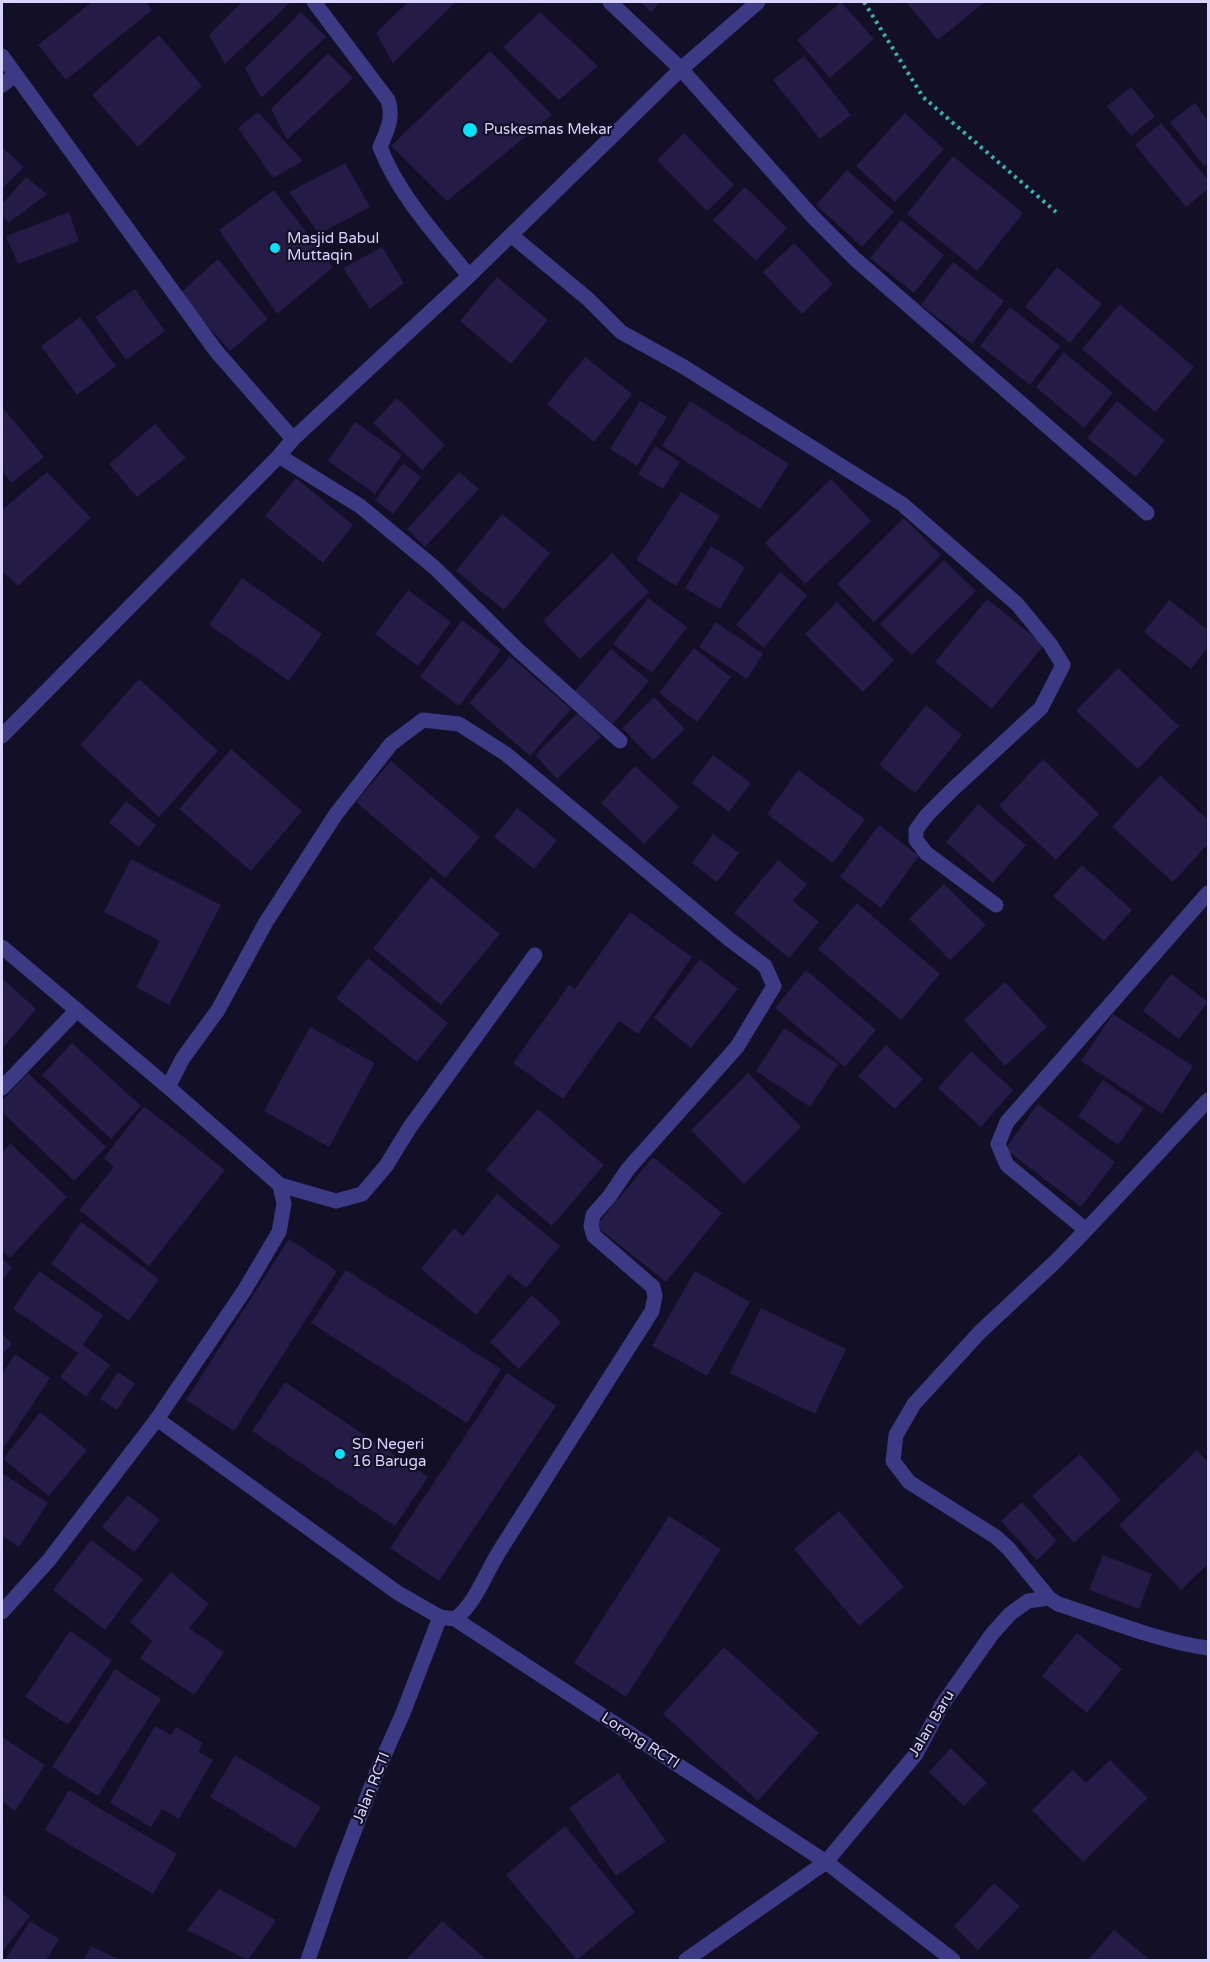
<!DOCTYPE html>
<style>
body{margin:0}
#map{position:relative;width:1210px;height:1962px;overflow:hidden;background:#130f26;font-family:"Varela Round",sans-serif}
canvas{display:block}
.frame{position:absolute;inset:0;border:3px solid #d9d4ff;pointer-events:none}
</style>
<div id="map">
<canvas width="1210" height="1962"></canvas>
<div class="frame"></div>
</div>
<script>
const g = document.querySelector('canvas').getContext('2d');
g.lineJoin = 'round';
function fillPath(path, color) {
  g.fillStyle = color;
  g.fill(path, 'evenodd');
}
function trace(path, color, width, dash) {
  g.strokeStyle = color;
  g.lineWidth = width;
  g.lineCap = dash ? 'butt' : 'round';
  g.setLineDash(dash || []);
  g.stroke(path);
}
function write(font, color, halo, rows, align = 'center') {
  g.font = font + ' "Varela Round",sans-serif';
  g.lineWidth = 4.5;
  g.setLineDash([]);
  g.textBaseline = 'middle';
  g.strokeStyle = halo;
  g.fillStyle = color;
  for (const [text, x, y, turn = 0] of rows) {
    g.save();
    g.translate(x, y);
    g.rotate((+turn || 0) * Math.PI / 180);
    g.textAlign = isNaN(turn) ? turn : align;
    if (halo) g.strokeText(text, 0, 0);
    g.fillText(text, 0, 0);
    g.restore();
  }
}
const building = new Path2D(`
 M92 2H146L152 10 66 80 38 45Z
 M242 2H291L225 64 209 35Z
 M408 2H456L393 63 376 33Z
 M640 2H660L651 12Z
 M841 2 874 39 830 78 797 40Z
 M906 2H985L938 40Z
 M301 12 326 37 261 98 245 68Z
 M540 12 598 66 559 100 503 47Z
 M159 35 202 86 138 147 92 95Z
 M490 51 552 115 447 201 391 146Z
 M328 53 353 78 287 140 271 109Z
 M804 56 851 115 820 139 773 80Z
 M1131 87 1155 116 1131 136 1107 106Z
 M1195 103 1208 121V162L1204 166 1170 122Z
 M258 112 303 161 273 178 238 128Z
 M905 113 944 149 895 202 856 166Z
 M1161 123 1208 180V189L1186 207 1135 145Z
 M684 133 734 185 707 211 657 160Z
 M2 147 24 167 2 189Z
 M953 156 1023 213 977 271 907 214Z
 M345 163 370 207 319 234 289 192Z
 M847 170 894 212 862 247 816 205Z
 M26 177 47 194 9 223 2 215V204Z
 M745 187 787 228 756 261 713 220Z
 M274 190 333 267 277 314 219 230Z
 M69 212 79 241 18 264 6 236Z
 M901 220 944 255 914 293 870 258Z
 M794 243 833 284 802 314 763 272Z
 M382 247 404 283 370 309 343 268Z
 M218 259 268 319 230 351 179 294Z
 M953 262 1004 301 972 344 921 305Z
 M1057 267 1102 304 1070 343 1025 307Z
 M497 277 548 320 511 364 460 321Z
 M135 289 165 331 126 360 95 317Z
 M1120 304 1194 367 1155 412 1082 349Z
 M1010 307 1060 346 1030 385 980 346Z
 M80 317 116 366 77 395 41 346Z
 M1064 352 1113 393 1084 428 1036 387Z
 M585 357 632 394 594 442 547 404Z
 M397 398 445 445 422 470 373 423Z
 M640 401 667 417 637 466 610 449Z
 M690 401 789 464 760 509 662 446Z
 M1117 401 1165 440 1136 477 1087 438Z
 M2 407 44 457 12 483 2 471Z
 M355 422 402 455 375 494 328 461Z
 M155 424 186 458 137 497 109 464Z
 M655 446 680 462 663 489 638 474Z
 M403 463 421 477 393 514 375 500Z
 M47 472 91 518 18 586 2 571V510Z
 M459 472 479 489 425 547 407 529Z
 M296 478 353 525 323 563 265 516Z
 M831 479 871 521 805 584 765 543Z
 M681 492 720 516 676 586 636 560Z
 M502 514 550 553 504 610 456 571Z
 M904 518 941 555 874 622 837 584Z
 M711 546 745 567 720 609 685 588Z
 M612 553 649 592 580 659 543 621Z
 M944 560 976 591 912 655 880 624Z
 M780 572 807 595 764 648 736 625Z
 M242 578 322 634 289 681 209 625Z
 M408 590 451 622 418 666 375 634Z
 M648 598 687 627 652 673 613 644Z
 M987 599 1044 645 992 709 935 662Z
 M1169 600 1208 630V647L1191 669 1144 632Z
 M837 602 894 660 863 692 805 634Z
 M462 620 501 650 459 706 420 677Z
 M716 622 763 654 747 679 699 647Z
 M694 648 731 677 697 722 659 693Z
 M611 649 649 681 613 724 575 691Z
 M510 656 571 709 530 756 469 703Z
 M1118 668 1179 726 1138 769 1076 711Z
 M139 679 218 751 159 817 80 745Z
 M654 697 685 729 653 760 622 728Z
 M926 705 962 735 915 793 879 765Z
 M578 713 601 737 557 779 535 755Z
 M231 749 302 811 251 871 179 809Z
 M713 755 751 783 729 812 692 783Z
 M1043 759 1099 814 1056 860 999 806Z
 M391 761 480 837 445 878 356 802Z
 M635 766 679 807 644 844 601 803Z
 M798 770 865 819 833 863 767 814Z
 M1160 775 1208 820V844L1173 882 1112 827Z
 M126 801 156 825 139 847 109 823Z
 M978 804 1026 845 993 883 946 842Z
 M517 808 557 840 534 869 494 837Z
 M879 825 919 856 881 908 840 877Z
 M713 834 739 853 717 882 692 863Z
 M131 859 221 905 169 1005 136 987 160 941 104 912Z
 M778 860 807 884 793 901 819 922 789 958 734 913Z
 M1082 865 1132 910 1104 941 1053 896Z
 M431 877 500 934 441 1005 373 948Z
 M944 884 986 925 950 960 909 919Z
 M857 903 940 974 901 1020 818 949Z
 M630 912 692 957 638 1034 619 1021 563 1099 513 1063 569 985 575 989Z
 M368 958 448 1023 417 1062 336 998Z
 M700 959 738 989 691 1048 654 1018Z
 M806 970 876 1030 845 1067 775 1008Z
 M1171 974 1208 1002 1179 1039 1143 1011Z
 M2 978 36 1009 2 1049Z
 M1005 982 1047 1027 1005 1066 964 1020Z
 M1113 1014 1193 1066 1162 1114 1081 1061Z
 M310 1027 375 1063 329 1147 264 1111Z
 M784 1028 838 1064 810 1107 756 1071Z
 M72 1043 141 1106 111 1139 42 1075Z
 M886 1045 923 1079 895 1109 858 1076Z
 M971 1051 1013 1090 981 1127 938 1088Z
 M28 1073 106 1147 74 1181 2 1112V1101Z
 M748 1073 801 1127 744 1184 691 1130Z
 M1103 1080 1144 1108 1118 1145 1078 1116Z
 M1038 1104 1115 1162 1081 1207 1005 1149Z
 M144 1106 225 1170 149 1266 79 1210 114 1167 104 1158Z
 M538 1109 604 1165 552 1226 486 1170Z
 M10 1143 67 1197 10 1258 2 1250V1153Z
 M653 1157 722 1213 666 1282 596 1226Z
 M497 1194 560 1246 526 1288 509 1274 476 1315 421 1269 454 1228 463 1236Z
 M81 1222 159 1279 129 1321 51 1264Z
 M289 1239 337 1271 234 1431 186 1400Z
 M2 1258 12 1268 2 1280Z
 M346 1270 501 1369 467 1423 311 1323Z
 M39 1271 103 1315 83 1345 110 1365 86 1397 60 1377 78 1353 13 1309Z
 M695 1271 750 1302 707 1376 652 1346Z
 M532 1295 561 1322 519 1369 490 1342Z
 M761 1308 846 1349 815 1414 730 1373Z
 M2 1333 12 1344 2 1355Z
 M15 1354 50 1378 2 1450V1374Z
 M118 1372 135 1383 117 1410 100 1399Z
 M507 1373 556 1406 439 1581 390 1548Z
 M285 1382 428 1477 395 1526 252 1431Z
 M40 1412 87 1450 49 1496 3 1459Z
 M1197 1450 1208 1462V1564L1181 1590 1119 1525Z
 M1080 1454 1121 1500 1074 1543 1032 1496Z
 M2 1473 48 1503 19 1547 2 1536Z
 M128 1495 160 1520 134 1552 102 1527Z
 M1022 1502 1057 1541 1037 1560 1001 1521Z
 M839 1511 904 1587 859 1626 794 1549Z
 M669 1516 721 1549 626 1697 574 1663Z
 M91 1540 143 1579 105 1630 53 1590Z
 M1103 1555 1152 1574 1139 1609 1089 1590Z
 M171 1572 209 1604 189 1628 224 1652 194 1695 140 1658 152 1641 130 1622Z
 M70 1631 112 1660 68 1725 25 1697Z
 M1077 1633 1122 1669 1087 1713 1042 1676Z
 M724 1647 819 1733 758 1801 663 1714Z
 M115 1669 161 1699 98 1796 52 1767Z
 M155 1726 171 1735 176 1727 203 1743 198 1752 213 1760 179 1819 162 1809 151 1827 110 1803Z
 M2 1737 45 1765 15 1811 2 1801Z
 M951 1748 987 1783 964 1806 929 1772Z
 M235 1755 321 1807 295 1848 210 1797Z
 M1110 1760 1148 1798 1083 1862 1032 1810 1073 1770 1086 1783Z
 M618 1773 666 1841 616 1876 569 1808Z
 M69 1790 177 1854 153 1894 45 1830Z
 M565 1826 635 1912 577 1960 506 1875Z
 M994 1883 1020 1906 978 1950 954 1926Z
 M219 1889 276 1920 248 1960 187 1930Z
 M2 1893 30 1916 2 1952Z
 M30 1921 59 1939 46 1960H5Z
 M442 1921 487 1960H406Z
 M1114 1930 1150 1960H1088Z
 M91 1946 120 1960H84Z`);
const path = new Path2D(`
 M864 2 923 97 1056 212`);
const minor = new Path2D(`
 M314 2 388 100C394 117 387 131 380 147 399 196 437 236 469 276
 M610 2 681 69 813 217 855 259 1147 513
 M2 56 216 351 293 439
 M2 85 15 75
 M511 235 588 299 621 332 684 367 902 504 1017 604 1050 644 1063 665 1041 708 951 791 927 815 916 830V840L926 853 996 905
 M279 456 360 506 435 568 518 650 620 741
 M2 736 279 456 293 439 469 276 681 69 758 2
 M2 947 168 1087 280 1185 284 1204 279 1232 244 1291 157 1419 398 1593 440 1617 455 1619C477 1602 486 1571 502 1547 552 1468 602 1390 652 1311L655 1296 653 1287 594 1236 591 1226 593 1215 609 1197 628 1169 737 1047 774 986 765 966 729 939 506 754 459 724 423 720 391 744 336 814 266 922 218 1010 183 1058 168 1087
 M2 1088 77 1010
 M280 1185 336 1201 362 1194 386 1166 410 1127 535 955
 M1086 1230 1208 1100
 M1049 1598 1009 1549 996 1537 909 1482 893 1461 896 1435 914 1404 980 1332 1056 1261 1086 1230 1007 1165 998 1144 1007 1122 1208 893
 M2 1612 49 1560 157 1419
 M455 1619 826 1862 953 1960
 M308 1960 337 1876 378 1769 403 1713 440 1617
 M686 1960 826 1862 916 1754 942 1705 992 1634 1010 1614 1028 1601 1049 1598 1058 1604C1105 1619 1161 1642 1208 1648`);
const markers = [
 [470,130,8,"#00e5ff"],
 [275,248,6,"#00e5ff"],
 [340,1454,6,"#00e5ff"]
];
const poiNames = [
 ["Puskesmas Mekar",484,130],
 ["Masjid Babul",287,239],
 ["Muttaqin",287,256],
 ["SD Negeri",352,1445],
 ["16 Baruga",352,1462]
];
const streetNames = [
 ["Jalan Baru",932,1724,-59],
 ["Lorong RCTI",640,1741,33],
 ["Jalan RCTI",372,1788,-68]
];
fillPath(building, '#241b47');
trace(path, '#2fb8b0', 4, [3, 4.5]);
trace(minor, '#3d3a85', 15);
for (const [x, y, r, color] of markers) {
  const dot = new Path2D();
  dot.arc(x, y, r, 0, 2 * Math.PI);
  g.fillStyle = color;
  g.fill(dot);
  trace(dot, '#130f26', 2);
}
write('15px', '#d9d4ff', '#130f26', poiNames, 'left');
write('15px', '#d9d4ff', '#130f26', streetNames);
</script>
